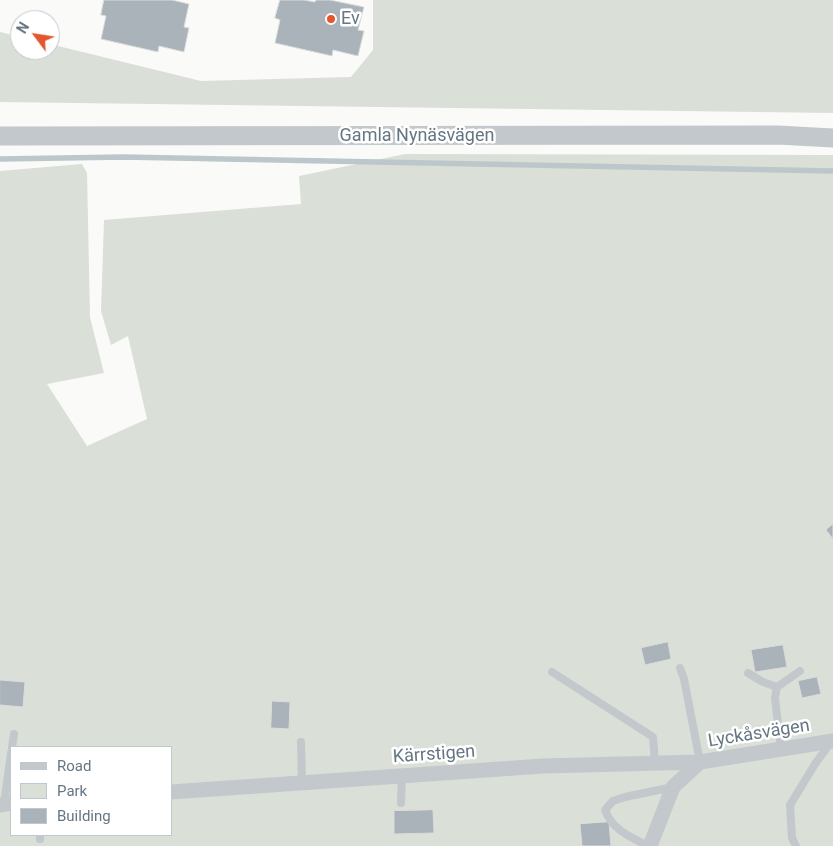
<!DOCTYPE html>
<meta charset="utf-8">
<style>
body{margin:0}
#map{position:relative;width:833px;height:846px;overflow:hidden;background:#fafaf8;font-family:Roboto,sans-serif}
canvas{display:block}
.legend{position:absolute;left:10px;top:746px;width:162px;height:90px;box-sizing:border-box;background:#fff;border:1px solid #c1c8cd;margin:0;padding:6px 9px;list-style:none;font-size:15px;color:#657683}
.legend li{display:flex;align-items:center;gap:10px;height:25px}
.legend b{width:25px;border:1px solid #c1c8cd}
.north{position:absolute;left:10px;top:10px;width:50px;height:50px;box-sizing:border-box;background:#fff;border:1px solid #c1c8cd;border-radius:50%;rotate:301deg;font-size:14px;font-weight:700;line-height:20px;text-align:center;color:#657683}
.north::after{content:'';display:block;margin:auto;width:18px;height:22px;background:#e4572e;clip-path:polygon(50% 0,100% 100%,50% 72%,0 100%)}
</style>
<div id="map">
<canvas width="833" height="846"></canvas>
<ul class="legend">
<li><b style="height:6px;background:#c3c8cc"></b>Road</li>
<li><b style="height:14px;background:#dadfd7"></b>Park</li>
<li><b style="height:14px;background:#aab3b9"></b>Building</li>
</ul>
<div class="north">N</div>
</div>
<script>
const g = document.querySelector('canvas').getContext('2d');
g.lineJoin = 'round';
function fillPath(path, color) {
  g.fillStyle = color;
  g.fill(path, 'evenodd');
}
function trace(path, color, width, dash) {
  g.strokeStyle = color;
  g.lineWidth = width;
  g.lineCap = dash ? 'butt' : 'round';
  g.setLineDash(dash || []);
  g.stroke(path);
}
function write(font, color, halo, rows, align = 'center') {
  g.font = font + ' Roboto,sans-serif';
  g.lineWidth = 5;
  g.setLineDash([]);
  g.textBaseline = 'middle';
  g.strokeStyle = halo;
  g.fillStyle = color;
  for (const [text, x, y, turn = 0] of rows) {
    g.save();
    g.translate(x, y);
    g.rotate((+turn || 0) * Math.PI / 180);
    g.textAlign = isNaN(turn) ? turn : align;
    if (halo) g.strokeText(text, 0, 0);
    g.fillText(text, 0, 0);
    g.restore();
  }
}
const green = new Path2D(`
 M373 0H833V113L0 102V32L20 37V50H50V44L201 81 351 77 373 50Z
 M405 154 833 155V846H0V171L82 164 87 173 90 317 104 373 47 384 87 446 147 419 128 336 111 345 101 311 104 220 301 204 299 176ZM11 747H171V835H11Z`);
const stream = new Path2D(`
 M0 159 124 157 833 171`);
const building = new Path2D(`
 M104 0H172L189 4 184 27 189 28 184 52 159 46 158 52 101 39 106 16 101 15Z
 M280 0H304L315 2 316 0H330L364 7 358 30 364 31 358 56 333 50 332 56 275 43 280 20 275 18Z
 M833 524V539L826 530Z
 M668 642 671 659 645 665 641 648Z
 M783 645 787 667 755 672 751 650Z
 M817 677 821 694 802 698 798 681Z
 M0 680 25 682 23 707 0 705Z
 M272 701 290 702 289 729 271 728Z
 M433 810 434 833 394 834V811Z
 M609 822 611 846H582L580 824Z`);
const service = new Path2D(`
 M680 668 684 679 700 762
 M552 672 653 737 655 763
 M748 673 763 682 777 687
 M301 742 302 783
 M12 747 14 734
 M781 750 775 698 777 687 800 671
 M401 803 402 775
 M4 804 11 753
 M40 835V839
 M648 846C631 837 612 830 605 810L613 801 625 797 673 787
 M796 846 792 838 790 805 815 764 831 742`);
const minor = new Path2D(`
 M171 792 543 766 700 762 833 741
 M0 805 11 803
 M650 846 673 787 700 762`);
const tertiary = new Path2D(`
 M0 136 778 135 833 138`);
const markers = [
 [331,19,5,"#e4572e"]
];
const poiNames = [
 ["Ev",341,19]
];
const streetNames = [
 ["Gamla Nynäsvägen",417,136],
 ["Lyckåsvägen",759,734,-9],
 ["Kärrstigen",434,755,-4]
];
fillPath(green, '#dadfd7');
trace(stream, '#bbc7cb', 5.5);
fillPath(building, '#aab3b9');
trace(building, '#dcdcda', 1);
trace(service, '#c3c8cc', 8);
trace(minor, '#c3c8cc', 15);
trace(tertiary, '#c3c8cc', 19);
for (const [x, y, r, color] of markers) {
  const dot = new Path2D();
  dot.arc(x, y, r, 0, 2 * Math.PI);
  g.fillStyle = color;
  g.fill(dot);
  trace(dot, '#fff', 2);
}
write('18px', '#657683', '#fff', poiNames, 'left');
write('18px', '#657683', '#fff', streetNames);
</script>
